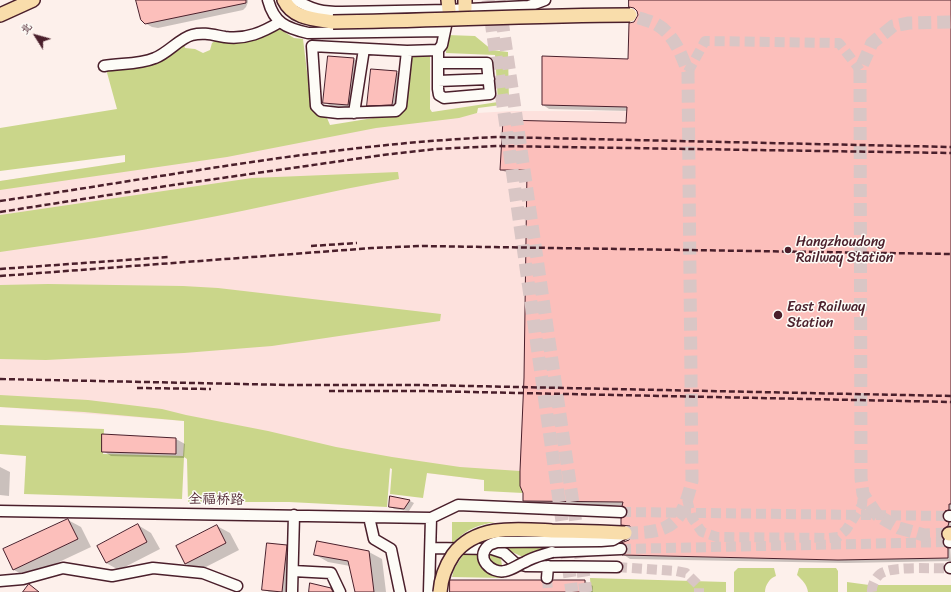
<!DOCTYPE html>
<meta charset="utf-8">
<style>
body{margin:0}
#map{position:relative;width:951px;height:592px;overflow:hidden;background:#fdf0eb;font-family:Sriracha,"LXGW WenKai TC",sans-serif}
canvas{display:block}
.north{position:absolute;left:16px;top:16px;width:40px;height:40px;-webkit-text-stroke:3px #fdfcf7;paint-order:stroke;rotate:307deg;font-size:11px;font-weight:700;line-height:16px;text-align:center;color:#4a1f2b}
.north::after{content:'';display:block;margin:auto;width:14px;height:18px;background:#4a1f2b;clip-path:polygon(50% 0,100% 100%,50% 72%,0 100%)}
</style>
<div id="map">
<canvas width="951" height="592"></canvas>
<div class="north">北</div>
</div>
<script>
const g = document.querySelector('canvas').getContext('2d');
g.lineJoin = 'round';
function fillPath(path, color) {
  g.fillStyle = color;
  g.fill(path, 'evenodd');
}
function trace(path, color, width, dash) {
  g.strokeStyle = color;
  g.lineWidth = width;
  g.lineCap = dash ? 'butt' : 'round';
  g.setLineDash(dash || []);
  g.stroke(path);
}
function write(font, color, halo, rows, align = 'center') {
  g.font = font + ' Sriracha,"LXGW WenKai TC",sans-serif';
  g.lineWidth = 3;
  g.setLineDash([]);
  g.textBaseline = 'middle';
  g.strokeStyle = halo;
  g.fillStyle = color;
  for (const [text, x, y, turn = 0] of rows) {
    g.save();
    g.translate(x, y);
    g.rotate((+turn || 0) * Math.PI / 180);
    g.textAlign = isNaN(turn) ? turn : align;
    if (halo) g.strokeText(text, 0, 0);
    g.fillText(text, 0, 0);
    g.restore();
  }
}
const built = new Path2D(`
 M512 111 951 112V492L484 480 392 469 184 421 0 407V181L477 113Z`);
const green = new Path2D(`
 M276 27 294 38 303 39 311 105 317 113 327 118 330 125 398 114 410 55 430 54V109L432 112 498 102 495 55 446 53 447 35 475 36 492 50 508 52 509 104 478 108 477 113 459 118 376 128 227 157 0 190V181L125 162V155L0 171V128L117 109 106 69 184 44 185 48 195 49 203 53 210 50 212 43 218 39Z
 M398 172 399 179C329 191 261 208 191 221 128 233 64 243 0 252V215L252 178Z
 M48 284 183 286 218 288 441 314 440 321 272 346 184 353 46 360 0 359V285Z
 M0 395 88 400 162 409 186 415 268 431 336 447 392 457 460 467 520 471V486L523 493 484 491V480L427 473 423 498 390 494 392 469 390 468 387 507 289 502H188L187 459 184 457 182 499 24 494 26 456 0 454V425L104 429 103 454 183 456 184 442V421L84 412 0 407Z
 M452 522H495C475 526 467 529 452 544Z
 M499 546 554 547 523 557Z
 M491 554 495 555 501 559 504 578 452 577 454 569 463 555Z
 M738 568H774L776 576C770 578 765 585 765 592H734V572Z
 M799 568H836L838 571V592H808C807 584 802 580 797 575Z
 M590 578 726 582V592H591Z
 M847 582 869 585H951V592H847Z`);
const shadow = new Path2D(`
 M137 0H248V2L246 7 243 10 158 28 152 27 143 22Z
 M630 0H951V516L949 520 951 525 950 544 951 561 846 563 630 559 624 555 627 553 630 541 633 537 634 533 632 529 622 524 627 516V508L623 505H531L524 501 528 174 508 173 501 170 627 124 628 111 549 109 543 105 629 60 635 23 639 15 637 10 630 6Z
 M328 57 354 59 363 64 357 109 333 107 324 102Z
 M396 72 405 77 401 109 376 110 368 105Z
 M103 435 176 439 185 444 184 458 111 456 103 451Z
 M0 467 10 472 9 496 0 495Z
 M391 497 410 501 414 503 409 511 394 509 390 506Z
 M68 520 81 527 91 547 27 577 14 570 4 550Z
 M138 525 151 533 160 549 119 570 106 563Z
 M217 526 230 533 239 550 198 571 185 563Z
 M286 546 299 553 296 592H269L264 589Z
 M369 552 382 559 386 592H356L350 566 328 562 316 555Z
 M541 581 548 585 585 581 593 586V592H451Z`);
const building = new Path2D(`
 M136 0H246V3L145 24 141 20Z
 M629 0H951V504H949V510L945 511 943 516 944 520 949 522 948 526 942 530 941 534 943 539V545L948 548V558L838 560 622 555 627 552V548L626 545 621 543 629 540 632 537 633 533 630 526 621 525V518L626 516 627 513V509L622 506 623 502 523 501V493L520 486V471L524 378 527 170H500L503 120 626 123 627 107 542 105V56L628 59 629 23 634 22 638 15 637 11 634 8 629 7Z
 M328 56 354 58 348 105 323 103Z
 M371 69 397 71 392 105 367 106Z
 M102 434 176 438V454L102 452Z
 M390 496 410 500 404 509 389 507Z
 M68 519 78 539 13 570 3 549Z
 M138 524 147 542 106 563 97 546Z
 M217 525 226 543 185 564 176 546Z
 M317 541 369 551 374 592H355L348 561 314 555Z
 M267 543 287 545 282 592 262 590Z
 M450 580H541L543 583 547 584H550L553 580H585V592H450Z
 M310 583 331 588 333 592H309Z
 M29 584 39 592H23Z`);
const minorTunnel = new Path2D(`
 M688 72 705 41 839 43 860 70
 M687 499 692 518 702 532 717 537 829 538 838 537 846 530 862 505 863 494
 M621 512 949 516
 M621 549 949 542
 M617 567 676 571 686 573 699 586V592
 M547 578 548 592
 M872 592C871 585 877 574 884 572 899 566 932 569 950 568`);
const majorTunnel = new Path2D(`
 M488 0 572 592
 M499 0 586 592
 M625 533C671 533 681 526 692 481L688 72C681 54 674 34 656 24 648 20 638 18 630 15
 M949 534 924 535 899 528 877 515 863 494 861 478 860 70 872 43 893 26 909 23 951 22`);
const minor = new Path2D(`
 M268 0C274 23 286 28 308 33L444 31
 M296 0C312 10 323 12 342 12L449 10 529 6 545 0
 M407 51 401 106 396 111 338 113 321 111 316 106 312 46 407 51 438 50 442 45 449 12
 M438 63H487L490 94 444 98 439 95 438 89V50
 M104 66C121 63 138 65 155 58 168 53 180 38 192 35 204 32 213 35 225 37 246 40 263 32 280 22
 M438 81 489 79
 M354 113 364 49
 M0 511 431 518 458 505 621 512
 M949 516H951
 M369 517 374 539 391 549 400 592
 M949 542H951
 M431 548 492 549 504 553 515 563 526 566 617 567
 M552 552 621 549
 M950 568H951
 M293 571 331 573 340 592
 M547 578 548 566
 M0 581 23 579 63 568 112 576 153 568 203 573 237 586
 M292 592 294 515
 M429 592 431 518`);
const major = new Path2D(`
 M284 0C293 19 315 19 333 22
 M448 0 449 10
 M465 0V9
 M0 15 33 0
 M949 534H951`);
const rail = new Path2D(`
 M0 201C165 177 330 144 497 137L951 147
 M0 212 173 185 383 155 436 149 497 146 951 153
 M311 246 357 243
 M0 269 168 257
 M0 276 372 248 422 246 951 254
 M0 379 288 385H422L951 396
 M137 388 211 389
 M329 391H423L951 402`);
const minorBridge = new Path2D(`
 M552 552C543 555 533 557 525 562 518 565 512 570 505 571 491 574 475 558 488 546 490 544 494 543 497 542L601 541 613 540 625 533`);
const majorBridge = new Path2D(`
 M333 22C432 21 531 15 630 15
 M440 592C441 578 445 567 453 555 476 524 517 529 552 531 576 531 600 532 625 533`);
const markers = [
 [788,250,4,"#4a1f2b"],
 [778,315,5,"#4a1f2b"]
];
const poiNames = [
 ["Hangzhoudong",796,242],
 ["Railway Station",796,258],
 ["East Railway",787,307],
 ["Station",787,323]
];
const streetNames = [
 ["全福桥路",216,500,1]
];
fillPath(built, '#fde1dd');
fillPath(green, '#cad68a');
fillPath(shadow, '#0003');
fillPath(building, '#fcbfbb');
trace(building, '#4a1f2b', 1);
trace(minorTunnel, '#d9c6c5', 10, [10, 5]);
trace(majorTunnel, '#d9c6c5', 13, [13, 6]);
trace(minor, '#4a1f2b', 13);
trace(major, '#4a1f2b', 16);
trace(minor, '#fdfcf7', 10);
trace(major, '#f9ddab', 13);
trace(rail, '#4a1f2b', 2.5, [6, 3]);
trace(minorBridge, '#4a1f2b', 13, []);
trace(majorBridge, '#4a1f2b', 16, []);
trace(minorBridge, '#fdfcf7', 10);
trace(majorBridge, '#f9ddab', 13);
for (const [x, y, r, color] of markers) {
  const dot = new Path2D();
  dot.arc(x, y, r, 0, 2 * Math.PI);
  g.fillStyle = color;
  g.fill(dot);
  trace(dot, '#fdfcf7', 1.5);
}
write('14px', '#4a1f2b', '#fdfcf7', poiNames, 'left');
write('14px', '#4a1f2b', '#fdfcf7', streetNames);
</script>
